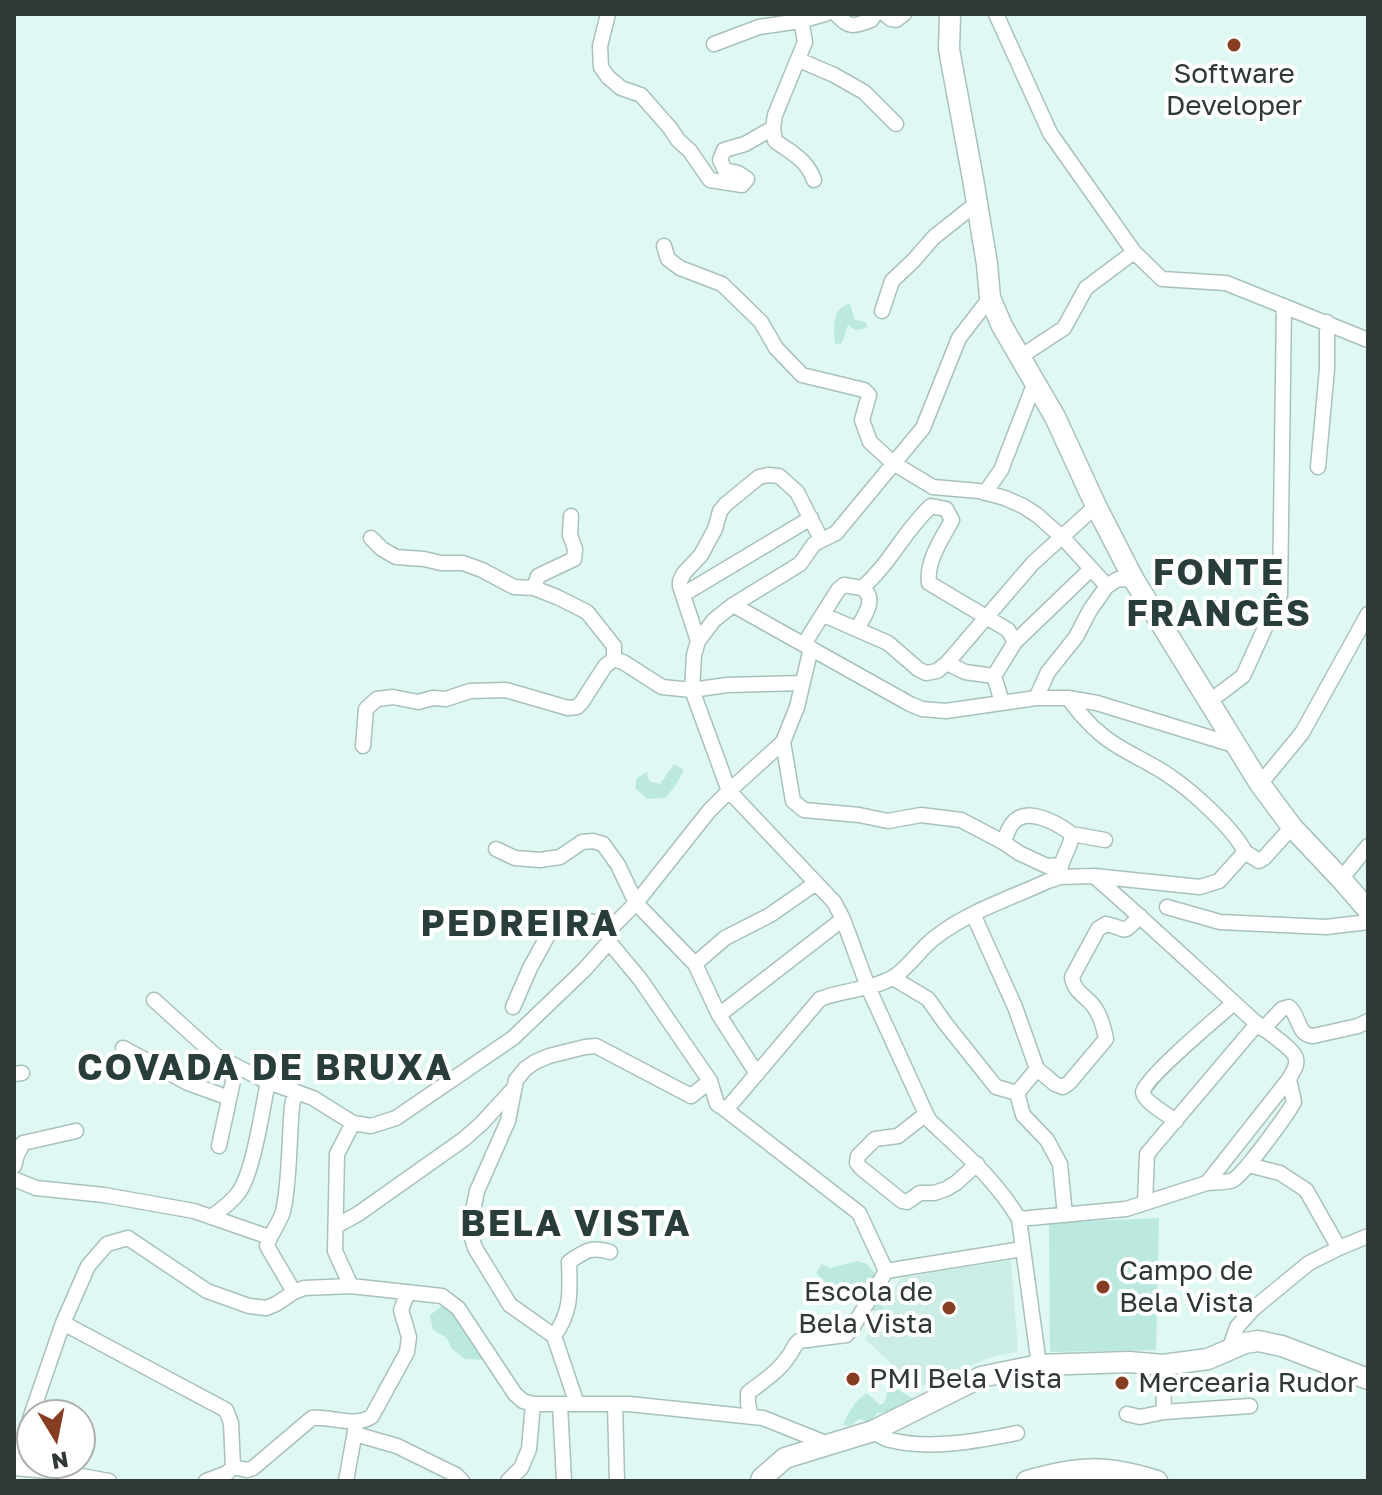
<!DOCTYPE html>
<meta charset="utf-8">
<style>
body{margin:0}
#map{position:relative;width:1382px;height:1495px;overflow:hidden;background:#dff8f3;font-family:"Golos Text",sans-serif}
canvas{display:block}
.frame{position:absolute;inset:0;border:16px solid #303938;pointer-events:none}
.north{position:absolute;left:16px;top:1399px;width:80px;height:80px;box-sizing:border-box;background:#fff;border:2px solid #acb0af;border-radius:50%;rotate:170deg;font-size:22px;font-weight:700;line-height:32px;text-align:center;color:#303938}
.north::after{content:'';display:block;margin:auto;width:28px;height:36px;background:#863d22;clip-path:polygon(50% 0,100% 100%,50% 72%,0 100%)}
</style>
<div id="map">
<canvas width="1382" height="1495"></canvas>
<div class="frame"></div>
<div class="north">N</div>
</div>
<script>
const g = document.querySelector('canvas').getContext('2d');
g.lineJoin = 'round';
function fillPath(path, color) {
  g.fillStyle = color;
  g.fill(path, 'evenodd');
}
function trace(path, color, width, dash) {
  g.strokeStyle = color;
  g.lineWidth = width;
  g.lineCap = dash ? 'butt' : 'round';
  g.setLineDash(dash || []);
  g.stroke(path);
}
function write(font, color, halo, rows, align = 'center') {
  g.font = font + ' "Golos Text",sans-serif';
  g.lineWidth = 8;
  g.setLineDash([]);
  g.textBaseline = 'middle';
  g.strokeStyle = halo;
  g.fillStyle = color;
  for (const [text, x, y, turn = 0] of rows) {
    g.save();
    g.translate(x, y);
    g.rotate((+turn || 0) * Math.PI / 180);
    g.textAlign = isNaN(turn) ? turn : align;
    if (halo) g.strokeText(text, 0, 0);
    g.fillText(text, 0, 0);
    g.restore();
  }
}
const built = new Path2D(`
 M1011 1260 1018 1351 989 1358 918 1388 865 1339 901 1278Z`);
const green = new Path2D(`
 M850 304 855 320 866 322 867 328 855 330 848 325 842 343 835 344C834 328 831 307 850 304Z
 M674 764 684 770 677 783 666 798 647 799 635 788 637 778 647 772 649 781 660 784Z
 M1159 1218 1156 1350 1050 1352 1049 1223Z
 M858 1261 867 1264 884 1285 883 1310 870 1311 859 1303 861 1295C836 1287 835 1294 816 1273L822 1264 830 1268Z
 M443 1305 483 1333 493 1346 485 1360 465 1359 452 1349 446 1337 433 1330 430 1315Z
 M895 1388 917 1401 891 1412 878 1413 869 1422 859 1419 850 1426 843 1425C848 1413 855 1400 867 1393L880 1405 884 1403 888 1391Z`);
const street = new Path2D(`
 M608 14 600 46 601 67 608 77 621 88 641 95 670 128 678 140 690 151 710 180 742 185 747 179 738 173 725 170 720 160 724 150 745 144 773 128
 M800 14 805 42 775 115 773 128 775 141C791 152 807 160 814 180
 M836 14C850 28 852 27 871 20L875 14
 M885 14 891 19 896 20 904 14
 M996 14 1050 133 1134 252
 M714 44 759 27 800 21 825 14
 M799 60 834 75 864 92 896 124
 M664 246 668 259 680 268 722 284 761 322 776 348 802 375 864 390 869 395 862 420 870 442 893 463 933 487 979 491 1005 498 1023 506 1037 515 1065 540 1107 586 1118 579 1134 580
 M990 298 959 338 923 428 836 533 814 544 800 564 733 605 714 620 698 641 694 655 692 690 729 791 834 902 843 919 868 987 926 1114 930 1121C962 1151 996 1180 1019 1219L1039 1365
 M882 311 892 281 914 260 934 237 977 203
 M1020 357 1064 328 1086 288 1134 252 1162 279 1226 283 1368 340
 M1318 467 1327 369V322
 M985 493 1001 470 1035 382
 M946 509 952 520C942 539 926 561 929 583L1008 630 1015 642 994 676 1002 702
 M371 538 382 549 396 557 424 559 441 563H463L482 570 514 587 534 588 557 597 587 612 614 646V659
 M534 588 538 576 574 559 575 549 570 535 571 516
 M684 594 811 518
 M733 605 910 704 922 709 946 711 1036 698H1068L1097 703 1237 746
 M824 615 888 643 918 669 926 673 937 671 947 663 1033 563 1096 506
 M857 629C864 616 878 599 862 588
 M698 641 680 586V581L684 573 701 555 715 529 720 511 726 504 759 477 768 475 779 476 797 492 821 539
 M1015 642 1091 569
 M804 644 838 590 844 585 862 588C890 564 904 531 931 506L946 509
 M947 663 965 672 994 676
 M1036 698 1048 672 1076 637 1090 610 1107 586
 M1068 698C1078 711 1088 724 1102 735 1122 752 1149 761 1171 777 1193 792 1234 829 1245 852
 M1210 701 1243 676 1280 595 1284 306
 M783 742 793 801 804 810 859 815 888 821 921 815 961 820 1003 842 1019 853 1047 866 1061 865
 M363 746 366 709 377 699 393 697 418 702 433 698 446 699 470 691 506 690 568 708 577 707 582 702 605 666 614 659 623 662 662 687 692 690 727 685 802 683
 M1260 784 1302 733 1368 614
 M1072 834 1105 840
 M1003 842C1006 837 1008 829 1012 824 1026 805 1057 823 1072 834 1071 848 1061 858 1060 872
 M496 849 515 858 540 860 560 857 582 842 593 841 603 844 618 865 636 903 695 964 719 1015 757 1074
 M1341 879 1368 846
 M1167 907 1220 922 1326 927 1368 922
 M973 914 1015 1007 1037 1069
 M695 964 725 938 770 915 816 883
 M893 978 928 999 945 1023 996 1087 1017 1093
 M154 1000 216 1056 268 1082 313 1098 353 1123 371 1126 396 1118 513 1038 584 970 609 942
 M513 1007 530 968 553 926 568 918 593 922 609 930
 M719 1015 843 919
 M1263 1029 1282 1009 1289 1007C1300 1016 1297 1035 1313 1036L1358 1026 1368 1021
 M123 1048 188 1083 229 1098
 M14 1074 22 1073
 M710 1081 717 1104 726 1110 820 999C843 990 870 990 892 978 908 969 921 947 937 936 970 911 1011 898 1048 881L1060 877 1094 876 1200 887 1219 881 1245 852 1259 861 1264 858 1292 827
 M726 1110 859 1213 886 1271 1022 1249
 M926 1114 898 1136 875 1139 858 1156 857 1163 861 1168 902 1201 907 1202 920 1193H934L946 1189 956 1183 977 1164
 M1176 1121C1168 1115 1143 1101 1143 1092 1144 1079 1220 1015 1234 1003
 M219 1146 236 1067
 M1248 1165 1280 1173 1306 1190 1339 1248
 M14 1166 17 1155 23 1143 76 1131
 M14 1179 36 1188 104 1195 194 1211 269 1237
 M1207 1183C1215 1182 1226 1183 1233 1180 1244 1174 1287 1115 1294 1102L1289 1079
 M1145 1203 1147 1154 1257 1024
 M1065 1215 1060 1164 1047 1140 1023 1115 1017 1093 1037 1069 1055 1084 1063 1087 1069 1083 1106 1039C1104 1028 1101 1017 1095 1008 1087 996 1074 993 1072 977L1098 929 1106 924C1129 929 1121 936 1140 916
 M211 1217C221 1210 232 1202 239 1192 254 1170 262 1110 268 1082
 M1019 1219 1126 1209 1207 1183 1289 1079C1293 1071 1299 1064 1295 1056 1291 1047 1262 1028 1253 1020 1200 972 1148 923 1094 876
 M336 1226 358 1214 464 1139 482 1123 515 1087
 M351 1286 335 1251 337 1154 353 1123
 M294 1292 267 1246C270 1232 282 1222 284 1207 290 1174 289 1139 292 1106L295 1091
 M63 1323 226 1410 231 1423 233 1467 227 1473 206 1481
 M554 1336C572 1311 570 1292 569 1262 585 1251 591 1246 610 1252
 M1229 1350 1237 1327 1253 1309 1309 1263 1339 1248 1368 1236
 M1163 1365 1164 1412
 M577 1404 554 1336 510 1305 475 1248 471 1235V1220L477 1191 508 1121 516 1080 525 1069 535 1062 549 1056 585 1047 596 1046 691 1096 710 1081 640 979 609 942V930L636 903 709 811 729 791 783 742 797 707 811 648
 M615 1404 617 1481
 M560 1405 564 1481
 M1127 1414 1140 1417 1164 1412 1250 1406
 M751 1417 748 1403V1393C762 1382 778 1372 788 1357 793 1351 793 1346 799 1341L846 1335 851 1330 886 1271
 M873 1431C879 1435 884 1439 890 1440 930 1450 978 1441 1017 1433
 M355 1434 397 1446 456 1475 462 1481
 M14 1465 63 1323 88 1266 107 1244 128 1238 207 1291 249 1306 266 1308 276 1304 294 1292 304 1288 351 1286 442 1296 458 1308 515 1394 523 1401 533 1404H629L763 1418 828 1444
 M233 1467 247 1470 253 1468 312 1418C331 1416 357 1428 372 1416L407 1352 409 1337 401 1310 408 1292
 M14 1468 59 1472 109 1481
 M346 1481 356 1426
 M508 1481 521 1468 529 1449 533 1404`);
const secondary = new Path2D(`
 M950 14 949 49 953 71 973 179 987 264 990 298 1002 326 1055 417 1096 506 1134 580 1260 784 1292 827 1341 879 1368 910
 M761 1481 762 1478 785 1458 873 1431 981 1377 1039 1365 1129 1362 1163 1365 1208 1359 1245 1343 1258 1341 1282 1346 1368 1379
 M1027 1481C1079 1466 1105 1465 1157 1481`);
const markers = [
 [1234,45,8,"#863d22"],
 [1103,1287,8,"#863d22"],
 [949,1308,8,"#863d22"],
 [853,1379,8,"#863d22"],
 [1122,1383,8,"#863d22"]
];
const poiNames = [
 ["Software",1234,74,"center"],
 ["Developer",1234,106,"center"],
 ["Campo de",1119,1271],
 ["Bela Vista",1119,1303],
 ["Escola de",933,1292,"right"],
 ["Bela Vista",933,1324,"right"],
 ["PMI Bela Vista",869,1379],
 ["Mercearia Rudor",1138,1383]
];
const districtNames = [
 ["FONTE",1219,574],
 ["FRANCÊS",1219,615],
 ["PEDREIRA",520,925],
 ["COVADA DE BRUXA",265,1069],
 ["BELA VISTA",576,1225]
];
fillPath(built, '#cbede6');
fillPath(green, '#bbe9e0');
trace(street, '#a9c1bc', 17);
trace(secondary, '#a9c1bc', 23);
trace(street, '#fff', 14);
trace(secondary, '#fff', 20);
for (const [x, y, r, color] of markers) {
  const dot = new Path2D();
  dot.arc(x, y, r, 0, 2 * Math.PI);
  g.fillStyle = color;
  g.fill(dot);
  trace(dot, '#fff', 3);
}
write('28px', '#303938', '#fff', poiNames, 'left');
g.letterSpacing = '2px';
write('bold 36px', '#293d3a', '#fff', districtNames);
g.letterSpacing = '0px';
</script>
